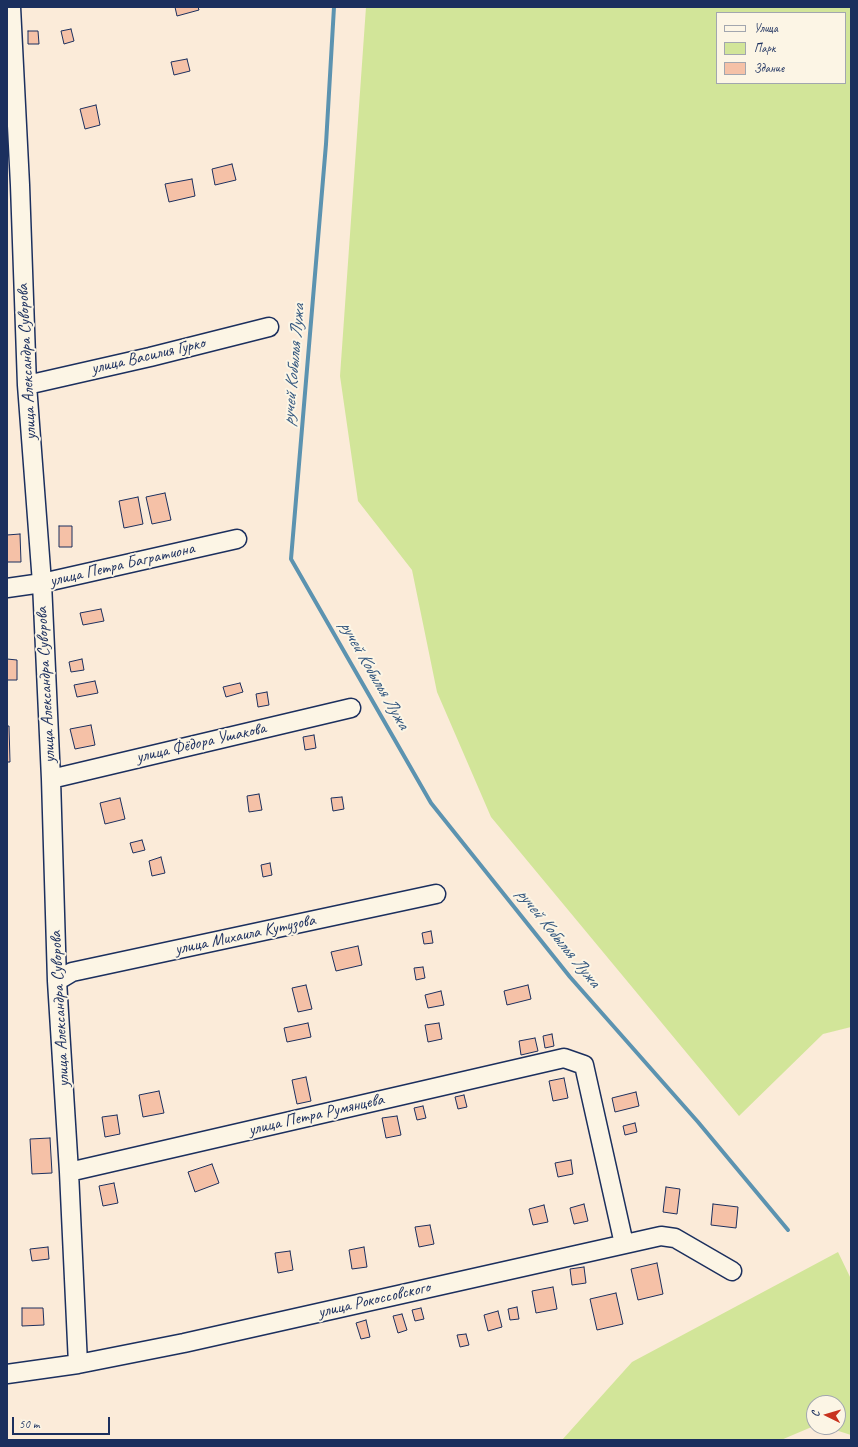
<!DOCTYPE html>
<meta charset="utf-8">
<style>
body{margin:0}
#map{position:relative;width:858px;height:1447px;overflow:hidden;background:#fbebd9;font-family:Caveat,sans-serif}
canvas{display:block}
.frame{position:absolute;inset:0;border:8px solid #1b2f5e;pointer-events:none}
.legend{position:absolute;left:716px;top:12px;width:130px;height:72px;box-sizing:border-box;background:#fcf5e5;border:1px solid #a2a6af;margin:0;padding:5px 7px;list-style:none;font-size:12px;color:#1b2f5e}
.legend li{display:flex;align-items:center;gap:8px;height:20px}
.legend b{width:20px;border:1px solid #a2a6af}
.north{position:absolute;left:806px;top:1395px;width:40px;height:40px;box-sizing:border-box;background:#fcf5e5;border:1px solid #a2a6af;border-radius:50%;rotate:275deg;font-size:11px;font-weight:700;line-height:16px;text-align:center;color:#1b2f5e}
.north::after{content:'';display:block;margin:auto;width:14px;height:18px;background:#c8321e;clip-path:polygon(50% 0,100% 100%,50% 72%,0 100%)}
.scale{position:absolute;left:12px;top:1417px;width:98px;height:18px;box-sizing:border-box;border:2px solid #1b2f5e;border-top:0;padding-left:5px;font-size:12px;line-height:14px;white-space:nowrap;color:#1b2f5e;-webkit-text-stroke:3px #fcf5e5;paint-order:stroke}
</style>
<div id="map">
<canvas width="858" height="1447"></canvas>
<div class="frame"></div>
<ul class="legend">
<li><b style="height:5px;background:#fcf5e5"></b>Улица</li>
<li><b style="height:11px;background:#d2e599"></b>Парк</li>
<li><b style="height:11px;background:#f5c1a7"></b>Здание</li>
</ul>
<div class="north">С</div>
<div class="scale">50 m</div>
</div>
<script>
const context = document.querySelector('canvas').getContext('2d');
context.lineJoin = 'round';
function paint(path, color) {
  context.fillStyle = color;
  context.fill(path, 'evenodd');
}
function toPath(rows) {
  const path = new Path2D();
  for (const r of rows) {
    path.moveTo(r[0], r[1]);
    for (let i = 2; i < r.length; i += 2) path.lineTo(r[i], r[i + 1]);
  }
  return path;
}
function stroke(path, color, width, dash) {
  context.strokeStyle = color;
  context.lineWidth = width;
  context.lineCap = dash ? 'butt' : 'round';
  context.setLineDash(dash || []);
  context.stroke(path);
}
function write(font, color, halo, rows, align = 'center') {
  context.font = font + ' Caveat,sans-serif';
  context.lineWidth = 4;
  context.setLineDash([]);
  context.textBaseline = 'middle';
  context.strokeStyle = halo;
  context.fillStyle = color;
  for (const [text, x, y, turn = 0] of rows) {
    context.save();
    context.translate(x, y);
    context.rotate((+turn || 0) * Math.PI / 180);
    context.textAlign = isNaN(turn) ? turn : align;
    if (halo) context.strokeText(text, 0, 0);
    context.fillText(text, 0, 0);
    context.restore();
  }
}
paint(toPath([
 [366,7,851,7,851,1027,823,1034,739,1116,491,817,437,692,412,570,358,501,340,376],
 [717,13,845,13,845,83,717,83],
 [838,1252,851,1279,851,1435,826,1427,838,1427,838,1403,814,1403,814,1426,781,1440,562,1440,632,1362]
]), '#d2e599');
stroke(toPath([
 [334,7,326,144,291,559,431,803,570,977,698,1122,788,1230]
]), '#5c93b0', 4);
const building = toPath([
 [175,7,198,7,199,10,177,16,175,7],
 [71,29,74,41,64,44,61,31,71,29],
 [28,31,38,31,39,44,28,44,28,31],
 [187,59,190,71,174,75,171,62,187,59],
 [96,105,100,125,85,129,80,109,96,105],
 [232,164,236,180,215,185,212,169,232,164],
 [192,179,195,196,169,202,165,184,192,179],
 [165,493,171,520,152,524,146,497,165,493],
 [138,497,143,524,124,528,119,501,138,497],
 [59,526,72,526,72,547,59,547,59,526],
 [20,534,21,562,7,562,7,535,20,534],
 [101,609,104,621,83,625,80,613,101,609],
 [7,659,17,660,17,680,7,680,7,659],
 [82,659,84,670,71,672,69,662,82,659],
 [95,681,98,693,77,697,74,685,95,681],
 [240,683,243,692,226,697,223,687,240,683],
 [267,692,269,705,258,707,256,694,267,692],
 [91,725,95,745,75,749,70,729,91,725],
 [7,726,9,726,10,762,7,762,7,726],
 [314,735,316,748,305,750,303,737,314,735],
 [259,794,262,810,249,812,247,796,259,794],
 [342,797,344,809,333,811,331,798,342,797],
 [120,798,125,819,105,824,100,803,120,798],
 [142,840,145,850,133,853,130,843,142,840],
 [161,857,165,873,152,876,149,861,161,857],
 [270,863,272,875,263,877,261,865,270,863],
 [431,931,433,943,424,944,422,933,431,931],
 [358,946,362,965,336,971,331,952,358,946],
 [423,967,425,978,416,980,414,968,423,967],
 [306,985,312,1009,298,1012,292,988,306,985],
 [528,985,531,999,507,1005,504,991,528,985],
 [441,991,444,1005,428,1008,425,995,441,991],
 [308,1023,311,1037,287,1042,284,1028,308,1023],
 [439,1023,442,1039,428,1042,425,1025,439,1023],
 [552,1034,554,1046,545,1048,543,1036,552,1034],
 [535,1038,538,1051,521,1055,519,1041,535,1038],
 [306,1077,311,1101,297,1104,292,1080,306,1077],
 [564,1078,568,1098,553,1101,549,1081,564,1078],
 [159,1091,164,1113,143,1117,139,1095,159,1091],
 [636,1092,639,1106,615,1112,612,1098,636,1092],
 [464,1095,467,1107,458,1109,455,1097,464,1095],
 [423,1106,426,1118,417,1120,414,1108,423,1106],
 [117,1115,120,1134,105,1137,102,1117,117,1115],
 [397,1116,401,1135,386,1138,382,1118,397,1116],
 [635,1123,637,1132,625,1135,623,1126,635,1123],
 [50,1138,52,1173,32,1174,30,1139,50,1138],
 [571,1160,573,1174,558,1177,555,1163,571,1160],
 [212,1164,219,1183,195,1192,188,1172,212,1164],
 [114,1183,118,1203,103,1206,99,1186,114,1183],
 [666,1187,680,1189,677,1214,663,1212,666,1187],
 [584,1204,588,1221,574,1224,570,1208,584,1204],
 [713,1204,738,1207,736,1228,711,1225,713,1204],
 [544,1205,548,1222,533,1225,529,1209,544,1205],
 [430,1225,434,1244,419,1247,415,1227,430,1225],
 [48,1247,49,1259,32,1261,30,1249,48,1247],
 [364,1247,367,1267,352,1269,349,1250,364,1247],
 [290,1251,293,1270,278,1273,275,1253,290,1251],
 [657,1263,663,1294,638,1300,631,1269,657,1263],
 [584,1267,586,1283,572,1285,570,1269,584,1267],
 [553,1287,557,1309,536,1313,532,1291,553,1287],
 [616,1293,623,1324,597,1330,590,1299,616,1293],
 [517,1307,519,1319,510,1320,508,1309,517,1307],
 [22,1308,43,1308,44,1325,22,1326,22,1308],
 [421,1308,424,1319,415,1321,412,1310,421,1308],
 [498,1311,502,1327,488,1331,484,1315,498,1311],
 [402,1314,407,1330,398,1333,393,1316,402,1314],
 [366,1320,370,1337,361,1339,356,1323,366,1320],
 [466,1334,469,1345,460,1347,457,1335,466,1334]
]);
paint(building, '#f5c1a7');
stroke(building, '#1b2f5e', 1);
const minor = toPath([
 [11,7,20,185,27,385,42,583,51,779,57,981,69,1172,78,1364],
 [27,385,150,357,269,327],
 [7,588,42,583,237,539],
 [51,779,351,708],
 [57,981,72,972,436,894],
 [69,1172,564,1058,584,1065,624,1244],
 [7,1374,78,1364,184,1343,661,1236,675,1238,732,1271]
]);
stroke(minor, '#1b2f5e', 21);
stroke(minor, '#fcf5e5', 18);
write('17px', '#1b2f5e', '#fcf5e5', [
 ["улица Василия Гурко",148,356,-13],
 ["улица Александра Суворова",27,362,-93],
 ["улица Петра Багратиона",122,565,-13],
 ["улица Александра Суворова",46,685,-93],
 ["улица Фёдора Ушакова",201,743,-13],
 ["улица Михаила Кутузова",245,935,-12],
 ["улица Александра Суворова",60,1009,-93],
 ["улица Петра Румянцева",316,1115,-13],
 ["улица Рокоссовского",374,1300,-13]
]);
write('italic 18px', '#365980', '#fcf5e5', [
 ["ручей Кобылья Лужа",294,365,-85],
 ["ручей Кобылья Лужа",374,675,60],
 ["ручей Кобылья Лужа",558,938,51]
]);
</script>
